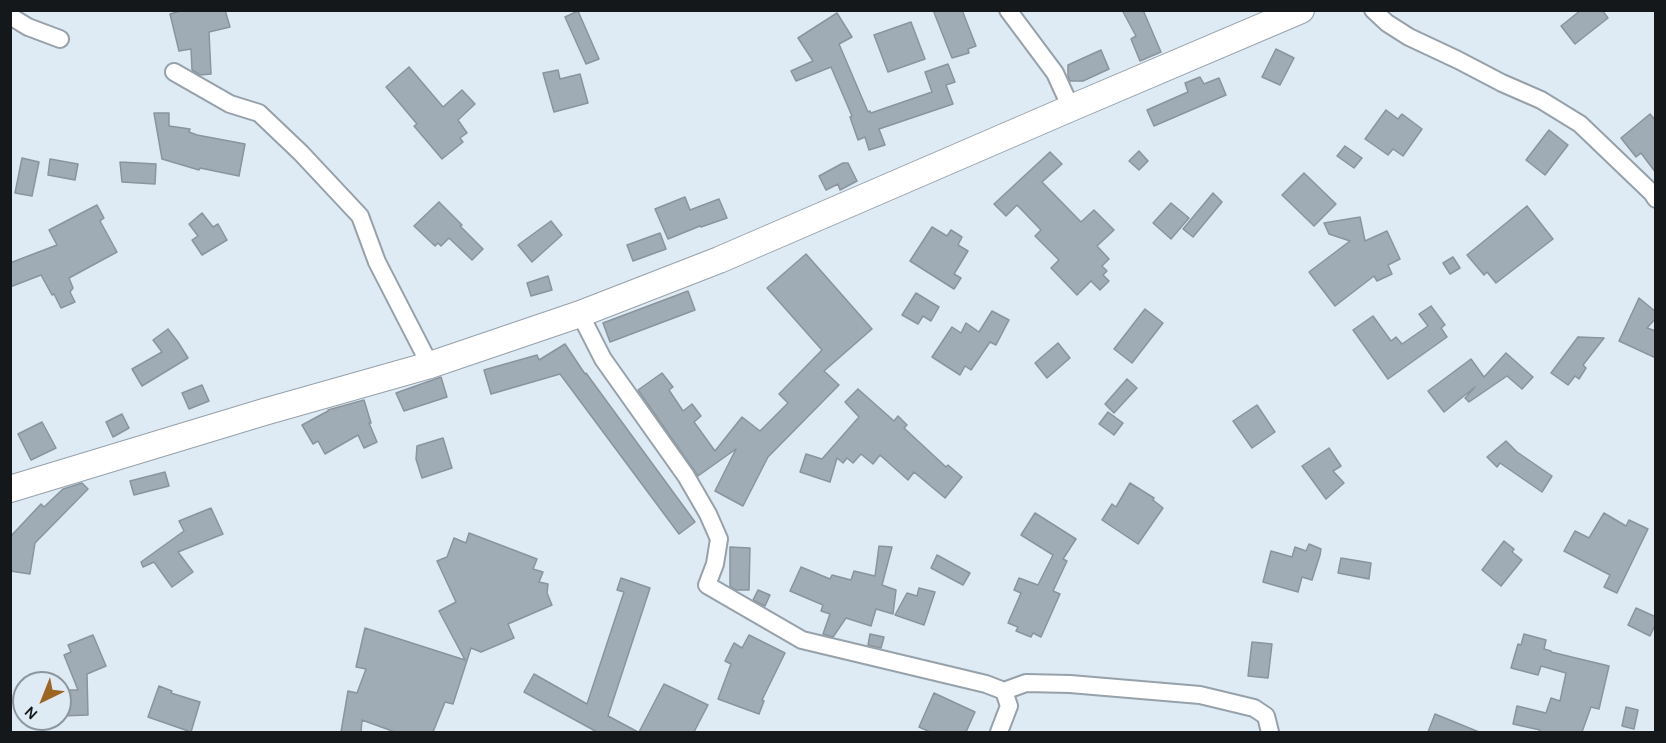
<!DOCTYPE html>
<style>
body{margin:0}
#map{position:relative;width:1666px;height:743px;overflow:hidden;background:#deeaf4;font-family:Karla,sans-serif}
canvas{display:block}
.frame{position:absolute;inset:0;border:12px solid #14181b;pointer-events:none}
.north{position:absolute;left:12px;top:671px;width:60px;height:60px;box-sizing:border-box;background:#deeaf4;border:2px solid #8d969d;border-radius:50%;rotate:223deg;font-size:16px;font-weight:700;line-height:24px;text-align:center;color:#14181b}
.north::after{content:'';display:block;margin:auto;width:21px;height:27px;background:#9d6422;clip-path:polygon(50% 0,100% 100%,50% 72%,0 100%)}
</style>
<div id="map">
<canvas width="1666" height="743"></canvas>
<div class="frame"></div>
<div class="north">N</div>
</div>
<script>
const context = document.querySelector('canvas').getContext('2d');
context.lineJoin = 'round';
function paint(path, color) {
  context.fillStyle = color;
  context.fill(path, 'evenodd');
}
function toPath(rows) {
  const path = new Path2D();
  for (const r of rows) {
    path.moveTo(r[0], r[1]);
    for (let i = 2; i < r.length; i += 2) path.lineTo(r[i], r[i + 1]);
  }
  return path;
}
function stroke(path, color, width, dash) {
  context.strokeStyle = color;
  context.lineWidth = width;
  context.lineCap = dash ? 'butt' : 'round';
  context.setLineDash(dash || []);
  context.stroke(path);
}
const building = toPath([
 [184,10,225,10,230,27,209,32,211,74,200,75,192,70,191,49,179,51,170,14,184,10],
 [933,10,962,10,976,46,968,49,969,53,952,58,933,10],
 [1122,10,1143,10,1161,52,1140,61,1131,39,1136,36,1122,10],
 [1581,10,1602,10,1608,18,1575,44,1561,26,1581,10],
 [578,11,599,59,586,64,565,17,578,11],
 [837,13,852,37,839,44,868,112,870,111,871,113,932,92,925,72,948,64,955,82,946,85,953,104,879,129,885,145,869,150,865,137,858,140,850,117,852,116,831,67,796,81,791,71,813,61,798,38,837,13],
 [911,22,925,59,888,72,874,35,911,22],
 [1276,49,1294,58,1280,85,1262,77,1276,49],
 [1101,50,1109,69,1083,81,1070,81,1068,76,1068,65,1101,50],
 [409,67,443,107,462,90,475,104,458,120,467,133,460,138,463,142,442,159,414,126,417,124,386,87,409,67],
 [558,70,560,79,580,74,588,103,554,112,543,73,558,70],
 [1200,77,1204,84,1219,78,1226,95,1154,126,1147,110,1188,92,1185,83,1200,77],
 [1386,110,1398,119,1402,114,1422,129,1403,156,1393,149,1388,155,1365,139,1386,110],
 [154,113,169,113,169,126,190,129,189,132,197,135,245,144,239,176,200,168,199,170,162,159,154,113],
 [1650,114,1656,121,1656,173,1641,153,1636,157,1621,138,1650,114],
 [1549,130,1568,145,1545,175,1526,160,1549,130],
 [1345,146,1362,158,1354,168,1337,156,1345,146],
 [1139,151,1148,161,1139,170,1129,161,1139,151],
 [1050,152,1062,164,1042,182,1081,222,1094,210,1114,230,1097,246,1109,259,1102,266,1107,271,1103,275,1109,281,1100,290,1091,281,1077,295,1051,268,1059,260,1035,236,1041,230,1017,205,1006,216,994,204,1050,152],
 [22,158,39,162,32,196,15,193,22,158],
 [50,159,78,164,75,180,48,175,50,159],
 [120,162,156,164,155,184,122,182,120,162],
 [843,163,848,163,857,181,840,190,838,184,826,190,819,176,843,163],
 [1304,173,1336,204,1314,226,1282,195,1304,173],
 [1213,193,1222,202,1193,237,1183,229,1213,193],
 [685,197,690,210,719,199,727,218,701,227,700,226,668,239,655,209,685,197],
 [439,202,462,225,460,226,483,249,472,260,449,238,441,246,438,243,435,246,414,226,439,202],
 [1171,203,1189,218,1171,239,1153,223,1171,203],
 [97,205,104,218,100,221,117,252,69,278,73,288,70,292,75,302,61,308,54,294,52,295,41,275,10,287,10,263,57,245,49,230,97,205],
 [1527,206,1553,239,1496,283,1487,272,1484,275,1467,255,1527,206],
 [202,213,213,227,218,224,227,240,202,255,192,240,198,236,189,224,202,213],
 [1360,217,1365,241,1387,231,1400,259,1388,265,1392,274,1377,281,1374,276,1335,306,1309,272,1350,241,1329,234,1324,223,1360,217],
 [551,221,562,235,532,262,518,245,551,221],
 [932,227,947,236,951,230,962,237,958,245,968,251,954,274,961,278,954,289,910,261,932,227],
 [660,233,666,249,633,261,627,245,660,233],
 [806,254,872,329,824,371,839,385,768,457,743,506,715,491,736,449,698,476,638,390,662,373,673,387,669,390,683,411,692,404,701,416,694,422,715,451,742,417,760,431,788,403,779,394,822,350,767,288,806,254],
 [1453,257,1460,268,1450,274,1443,263,1453,257],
 [548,276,552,290,531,296,527,283,548,276],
 [688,291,695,310,610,342,603,323,688,291],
 [916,293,939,307,931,321,923,316,918,324,902,315,916,293],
 [1639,298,1656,312,1656,318,1647,328,1656,331,1656,358,1619,341,1639,298],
 [1431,306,1445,325,1441,328,1447,337,1388,379,1353,330,1373,316,1391,341,1396,337,1402,344,1428,326,1419,314,1431,306],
 [1145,309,1163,323,1132,363,1114,349,1145,309],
 [992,311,1009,320,996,345,990,342,971,370,965,366,960,375,932,357,952,327,961,333,966,323,979,332,992,311],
 [168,329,178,342,188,358,142,386,132,369,162,352,153,340,168,329],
 [1578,337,1604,338,1583,365,1586,368,1579,379,1575,376,1568,385,1551,373,1578,337],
 [1058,343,1070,358,1047,378,1035,363,1058,343],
 [565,344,585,374,586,373,695,522,679,534,560,374,491,394,484,370,537,355,539,360,565,344],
 [1506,353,1533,377,1522,389,1507,376,1469,402,1465,398,1475,387,1444,412,1428,391,1471,359,1484,377,1506,353],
 [441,377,447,397,404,411,396,393,441,377],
 [1127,379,1137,388,1114,413,1105,404,1127,379],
 [202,385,209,401,189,409,182,393,202,385],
 [858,389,894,421,898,416,907,425,904,428,946,467,948,465,962,477,945,498,914,472,908,480,880,455,873,464,861,454,853,463,847,458,843,463,837,458,830,482,800,472,806,454,822,459,859,417,845,402,858,389],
 [364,400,371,423,369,423,377,442,364,448,358,435,325,454,318,441,313,444,302,425,328,411,328,410,364,400],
 [1257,405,1275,432,1252,448,1233,421,1257,405],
 [1108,412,1123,423,1114,435,1099,424,1108,412],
 [122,414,129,428,113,437,106,422,122,414],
 [42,422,56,448,31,460,18,434,42,422],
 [443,438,452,468,422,478,416,459,417,446,443,438],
 [1506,441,1517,452,1552,476,1542,492,1500,463,1497,467,1487,457,1506,441],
 [1329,448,1341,466,1333,471,1344,483,1326,499,1302,466,1329,448],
 [165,472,169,486,134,495,130,481,165,472],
 [82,483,88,489,35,543,30,574,10,571,10,537,41,504,44,507,63,489,82,483],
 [1130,483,1154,498,1153,500,1163,508,1138,544,1102,520,1112,504,1116,507,1130,483],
 [211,508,223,534,178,552,193,572,172,587,154,562,143,567,141,562,184,531,179,521,211,508],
 [1035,513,1076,539,1063,559,1067,561,1053,591,1060,594,1041,637,1033,633,1031,637,1016,631,1018,627,1008,623,1021,593,1014,590,1019,578,1038,585,1053,555,1021,535,1035,513],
 [1604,513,1626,526,1629,520,1648,529,1617,593,1604,587,1610,575,1564,551,1575,531,1589,538,1604,513],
 [469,533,537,559,533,569,543,572,539,582,548,584,547,593,552,605,508,624,514,638,481,652,471,648,453,704,445,702,433,732,395,732,362,720,361,732,341,732,348,691,357,693,366,669,356,667,365,628,465,660,439,611,456,602,437,561,447,557,454,538,466,543,469,533],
 [1504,541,1514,549,1512,552,1522,560,1501,586,1482,570,1504,541],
 [1309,544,1321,549,1320,555,1312,580,1302,577,1298,592,1263,582,1271,551,1292,557,1295,547,1306,551,1309,544],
 [879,546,892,547,882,585,896,590,893,614,876,609,871,626,846,618,833,637,823,634,830,614,821,611,823,605,790,591,801,567,830,579,832,575,851,580,854,571,875,576,879,546],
 [730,547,750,548,749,590,736,590,730,586,730,547],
 [937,555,970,573,963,585,931,568,937,555],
 [1341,558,1371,563,1369,579,1338,573,1341,558],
 [621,578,650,588,608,716,638,732,597,732,524,692,534,674,587,704,624,592,617,590,621,578],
 [919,588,935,592,924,625,895,615,907,593,917,596,919,588],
 [758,590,770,595,765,606,753,600,758,590],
 [1636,608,1656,617,1656,623,1650,636,1628,625,1636,608],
 [870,634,884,637,881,648,868,645,870,634],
 [1524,634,1546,640,1544,649,1551,651,1551,652,1609,666,1599,709,1591,707,1582,732,1539,732,1540,730,1513,724,1517,706,1546,713,1551,698,1560,701,1566,673,1541,666,1538,675,1511,668,1518,644,1521,645,1524,634],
 [93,635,106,666,87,674,88,715,60,716,60,690,78,690,64,655,71,652,68,645,93,635],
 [749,635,785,653,762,700,764,701,759,714,718,699,731,664,725,661,734,643,742,648,749,635],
 [1252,642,1272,644,1268,678,1248,676,1252,642],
 [664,684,708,705,694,732,639,732,664,684],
 [159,686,172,691,171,693,200,702,191,732,148,717,159,686],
 [934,693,975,712,966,732,930,732,919,727,934,693],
 [1626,707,1638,710,1634,729,1622,726,1626,707],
 [1435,714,1479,732,1428,732,1435,714]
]);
paint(building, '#a0acb5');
stroke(building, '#89949d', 1.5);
const street = toPath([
 [1008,10,1055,73,1071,108],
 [1373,10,1387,23,1409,37,1458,60,1502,83,1541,100,1580,124,1652,193,1656,199],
 [10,16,28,27,60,39],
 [174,72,230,104,259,113,301,153,360,216,377,262,430,365],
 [580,314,603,359,686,476,708,514,719,539,715,564,707,585,802,640,986,684,1004,691,1009,706,999,732],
 [1004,691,1026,683,1070,684,1200,695,1254,708,1266,716,1270,732]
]);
const primary = toPath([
 [10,489,264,412,430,365,580,314,719,260,1071,108,1301,10]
]);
stroke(street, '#96a1aa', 20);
stroke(primary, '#96a1aa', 28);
stroke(street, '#fff', 16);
stroke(primary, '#fff', 26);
</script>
